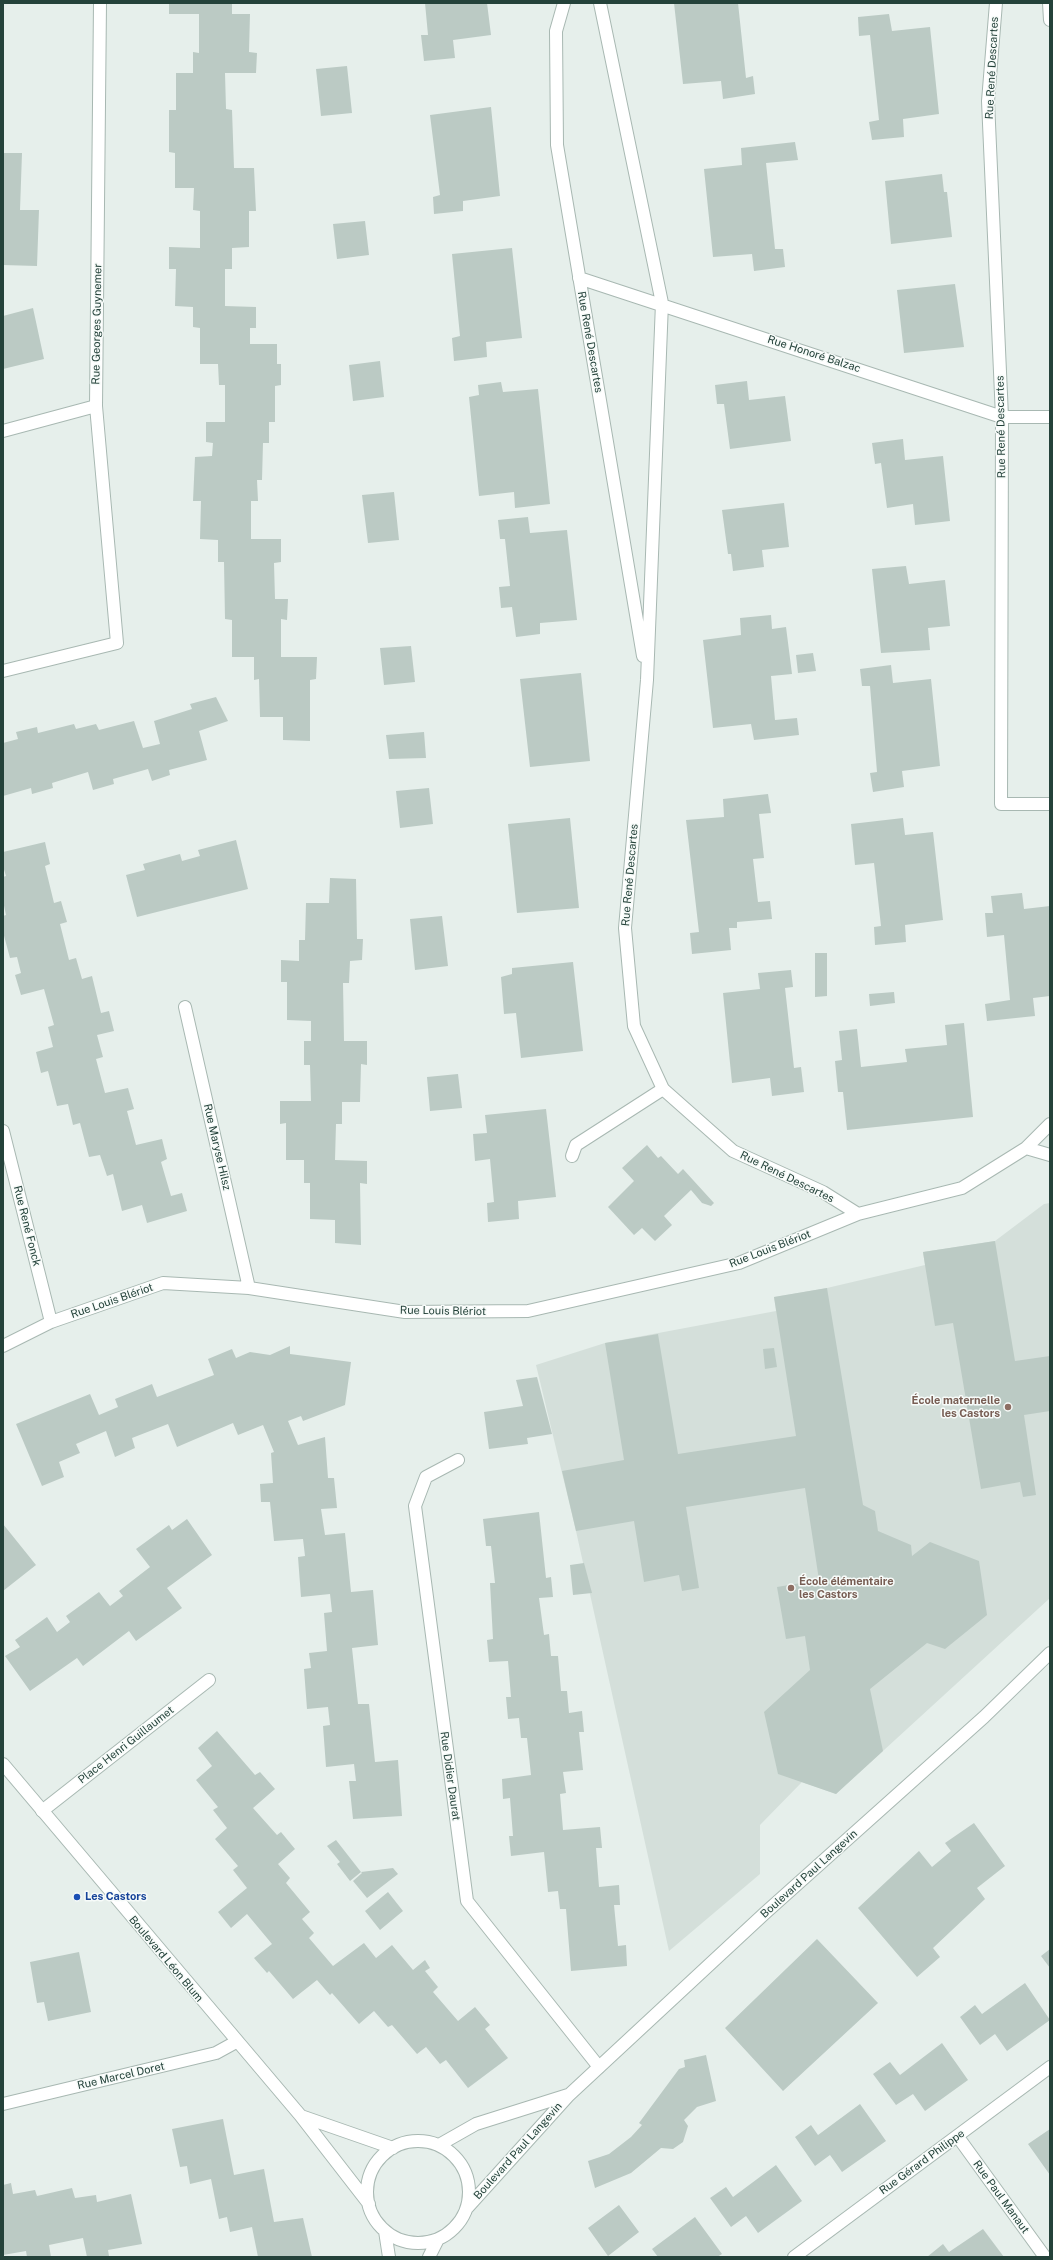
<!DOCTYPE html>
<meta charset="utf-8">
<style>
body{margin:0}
#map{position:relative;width:1053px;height:2260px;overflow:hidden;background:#e6efeb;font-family:"Public Sans",sans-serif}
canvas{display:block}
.frame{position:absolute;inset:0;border:4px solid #24423a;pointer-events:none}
</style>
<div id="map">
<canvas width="1053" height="2260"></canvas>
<div class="frame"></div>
</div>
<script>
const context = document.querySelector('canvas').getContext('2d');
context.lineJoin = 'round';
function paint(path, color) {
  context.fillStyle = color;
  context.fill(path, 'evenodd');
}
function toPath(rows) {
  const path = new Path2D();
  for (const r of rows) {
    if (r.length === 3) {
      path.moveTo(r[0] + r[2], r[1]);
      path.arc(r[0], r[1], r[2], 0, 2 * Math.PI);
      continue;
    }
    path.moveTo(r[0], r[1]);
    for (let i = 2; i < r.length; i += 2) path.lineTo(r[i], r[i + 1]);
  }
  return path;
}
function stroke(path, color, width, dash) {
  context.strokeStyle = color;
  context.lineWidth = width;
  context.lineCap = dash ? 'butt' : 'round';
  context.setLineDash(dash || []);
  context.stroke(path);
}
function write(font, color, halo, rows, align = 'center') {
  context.font = font + ' "Public Sans",sans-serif';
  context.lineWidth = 3;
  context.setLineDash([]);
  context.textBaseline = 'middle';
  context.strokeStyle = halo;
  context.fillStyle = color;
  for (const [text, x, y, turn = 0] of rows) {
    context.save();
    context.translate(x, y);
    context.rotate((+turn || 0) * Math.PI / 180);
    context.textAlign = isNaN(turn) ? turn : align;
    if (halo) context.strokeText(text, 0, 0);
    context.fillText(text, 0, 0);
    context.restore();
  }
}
paint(toPath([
 [1050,1203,1050,1598,836,1794,802,1782,760,1825,760,1874,669,1951,576,1531,536,1365,605,1343,776,1311,774,1297,827,1288,925,1265,923,1252,995,1241,1044,1204]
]), '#d4dfda');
paint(toPath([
 [169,3,232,3,232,14,250,14,249,52,257,53,256,73,225,73,226,109,232,110,234,168,254,168,256,211,249,211,249,247,232,248,232,269,225,269,225,306,256,307,256,328,250,328,250,344,277,344,277,364,281,364,281,385,275,386,275,422,269,422,269,443,263,443,262,480,257,480,258,501,251,501,251,539,281,539,281,562,274,563,275,599,288,599,287,620,281,619,281,657,317,657,316,679,310,680,310,741,283,740,283,717,260,717,259,679,254,680,254,657,232,657,232,620,225,619,224,562,218,562,218,540,200,539,201,501,193,501,195,457,212,456,213,443,206,442,206,422,225,422,225,385,219,385,218,364,200,364,200,328,193,327,193,307,175,306,176,269,169,269,169,247,200,248,200,211,193,210,194,188,175,188,175,153,169,152,169,110,176,110,176,73,193,73,193,52,199,53,199,14,169,14],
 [425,3,487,3,491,35,453,40,455,58,424,61,421,35,428,35],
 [674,3,738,3,746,78,753,76,755,94,723,99,721,81,683,84],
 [889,14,892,31,930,27,939,114,903,119,904,137,872,140,869,122,879,120,870,35,859,36,858,17],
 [347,66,352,113,321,116,316,69],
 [491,107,500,196,463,201,463,211,434,214,433,197,440,195,430,115],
 [795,142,798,160,766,163,775,249,783,249,785,267,754,271,752,254,713,257,704,169,742,165,741,148],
 [3,153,22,153,20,210,39,210,37,266,3,265],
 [942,174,944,192,947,192,952,237,891,244,885,181],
 [365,221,369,255,337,259,333,224],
 [512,248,522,338,486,342,487,357,454,361,452,338,460,336,452,254],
 [955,284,964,347,904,353,897,290],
 [33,308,44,359,3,369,3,316],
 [380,361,384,397,353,401,349,365],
 [747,381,749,400,785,396,791,441,730,449,724,404,717,404,715,385],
 [501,382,503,392,538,389,550,504,515,508,514,492,479,496,469,397,479,395,478,385],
 [903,439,905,460,943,456,950,521,915,525,913,504,887,508,881,463,875,464,872,443],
 [394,492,399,540,368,543,362,495],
 [784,503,789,547,762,550,764,567,733,571,731,554,728,554,722,510],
 [528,517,530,533,567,530,577,620,540,623,540,634,516,637,512,607,501,608,499,587,510,586,505,539,500,539,498,520],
 [906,566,909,584,945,580,950,626,928,628,930,650,881,653,872,569],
 [771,615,772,629,786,627,792,674,771,676,775,720,797,718,799,735,754,740,751,724,713,728,703,640,741,635,740,618],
 [411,646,415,682,384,685,380,648],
 [813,653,816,671,798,673,796,655],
 [891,665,893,683,931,679,940,766,902,771,904,787,873,792,870,773,877,772,870,686,862,686,860,669],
 [581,673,590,761,530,767,520,679],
 [216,697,228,721,199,731,207,760,169,770,170,775,152,781,148,769,113,779,114,784,93,790,88,772,52,783,53,788,32,794,31,788,3,796,3,743,18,739,16,732,37,727,38,733,74,724,76,729,96,724,99,730,134,721,143,748,160,744,154,721,192,709,190,704],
 [424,732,426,758,389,759,386,735],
 [429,788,433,824,400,828,396,791],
 [768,794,771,813,759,814,764,858,753,859,758,902,770,901,772,919,737,922,737,928,729,928,731,950,692,954,690,933,699,932,686,820,724,817,723,799],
 [570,818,579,908,517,913,508,824],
 [903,818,905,835,933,832,943,920,905,925,906,942,875,945,874,927,881,926,874,863,855,865,851,824],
 [236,840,248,889,137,917,126,875,145,870,143,864,180,854,182,861,200,856,198,850],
 [45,842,50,864,45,866,54,903,61,901,67,922,60,924,69,960,76,958,82,979,92,976,101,1013,109,1011,114,1031,97,1035,103,1057,96,1059,105,1093,128,1088,134,1109,127,1111,136,1145,162,1139,167,1159,161,1162,171,1196,182,1193,187,1211,147,1223,142,1205,122,1211,113,1174,107,1176,100,1155,89,1157,80,1123,73,1125,68,1104,57,1106,48,1071,41,1073,36,1052,53,1047,48,1027,54,1025,44,989,21,995,15,975,21,973,17,957,10,958,3,932,3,916,6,915,3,901,3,877,6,876,3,866,3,852],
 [330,878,356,879,357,939,363,939,362,960,350,961,349,983,343,983,344,1041,367,1041,367,1065,361,1064,360,1102,342,1102,342,1124,336,1124,335,1160,367,1161,367,1184,360,1183,361,1245,335,1243,335,1220,310,1219,310,1183,304,1183,304,1160,286,1160,286,1123,280,1124,280,1101,311,1101,310,1065,304,1065,304,1041,311,1041,311,1021,287,1020,287,982,281,982,281,960,299,961,299,940,305,940,306,903,329,903],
 [1022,893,1024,909,1050,906,1050,996,1033,998,1035,1016,987,1021,985,1004,1010,1000,1004,935,987,937,985,913,993,913,991,896],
 [442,916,448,966,415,970,410,919],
 [815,953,827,953,827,996,815,997],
 [573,962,583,1051,521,1058,516,1013,504,1014,501,977,512,974,512,968],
 [791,970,793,987,785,988,794,1068,801,1067,804,1092,772,1096,770,1078,732,1083,723,993,760,989,758,973],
 [894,992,895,1003,870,1006,869,994],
 [964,1023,973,1117,847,1130,843,1092,838,1092,835,1061,842,1060,839,1031,857,1029,861,1067,907,1062,905,1049,947,1045,945,1025],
 [458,1074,462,1108,430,1111,427,1077],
 [546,1109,556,1197,518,1201,519,1219,488,1222,487,1203,494,1202,490,1159,475,1161,473,1134,487,1133,485,1115],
 [647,1145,658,1158,661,1156,678,1174,683,1169,714,1203,711,1206,702,1203,691,1190,664,1216,672,1225,655,1241,642,1228,634,1235,608,1207,634,1181,622,1168],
 [995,1241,1015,1361,1050,1356,1050,1411,1024,1415,1036,1495,1023,1497,1020,1482,981,1489,953,1323,935,1326,925,1265,923,1252],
 [827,1288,863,1505,875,1511,878,1531,911,1545,912,1556,930,1542,979,1561,987,1615,945,1649,927,1643,870,1689,883,1751,836,1794,778,1774,764,1712,810,1670,805,1636,786,1639,777,1587,819,1580,805,1488,686,1507,699,1588,682,1591,679,1575,644,1582,634,1521,576,1531,562,1471,624,1460,605,1343,658,1334,678,1454,796,1436,774,1297],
 [290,1346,290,1354,351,1362,345,1405,303,1421,301,1416,288,1421,298,1445,325,1437,328,1478,334,1478,337,1508,321,1509,325,1535,345,1533,351,1592,373,1590,378,1645,352,1648,358,1704,369,1704,375,1762,398,1760,402,1816,353,1819,349,1781,356,1781,354,1764,326,1767,323,1726,330,1725,328,1707,307,1709,304,1669,311,1668,309,1653,327,1651,324,1613,332,1612,330,1594,301,1597,298,1557,305,1556,303,1539,274,1541,270,1502,261,1502,260,1484,273,1483,271,1453,274,1452,263,1425,238,1435,233,1423,177,1447,168,1424,132,1438,135,1448,115,1457,106,1431,76,1444,80,1453,59,1462,64,1477,42,1486,16,1424,90,1394,99,1415,118,1407,115,1399,152,1384,157,1397,214,1375,208,1359,232,1349,236,1358,250,1352,270,1355],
 [774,1348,777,1367,765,1369,763,1349],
 [537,1377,552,1434,527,1438,528,1444,489,1449,484,1412,523,1406,516,1380],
 [539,1512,546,1578,551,1577,553,1597,539,1598,544,1635,549,1634,551,1656,558,1656,561,1691,567,1691,569,1713,582,1711,584,1732,579,1732,583,1770,563,1772,566,1793,560,1794,563,1830,600,1827,602,1848,596,1848,599,1887,619,1885,620,1905,614,1905,618,1946,626,1945,627,1966,571,1971,566,1909,560,1909,558,1891,548,1892,544,1852,511,1856,509,1836,513,1836,510,1798,503,1799,502,1779,531,1775,527,1738,521,1738,519,1718,508,1719,506,1697,511,1697,508,1661,489,1662,487,1640,493,1639,490,1583,495,1583,491,1546,486,1546,483,1519],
 [187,1519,212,1555,167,1588,182,1608,136,1641,129,1631,83,1666,77,1658,30,1691,5,1656,20,1647,15,1640,47,1617,57,1632,70,1622,66,1616,99,1592,110,1606,123,1596,119,1591,150,1567,136,1549,169,1525,172,1530],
 [3,1524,36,1565,3,1591],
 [584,1563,592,1593,573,1595,570,1565],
 [217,1731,255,1775,260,1772,275,1789,253,1808,277,1835,281,1832,295,1849,278,1864,290,1878,286,1883,310,1912,302,1919,314,1933,309,1938,333,1966,364,1943,376,1958,392,1945,413,1970,425,1960,430,1968,425,1971,438,1987,433,1992,458,2021,475,2007,490,2025,485,2029,508,2058,468,2088,446,2060,440,2064,426,2047,417,2054,392,2025,388,2027,374,2011,359,2024,332,1993,330,1995,317,1980,293,1999,269,1971,267,1973,254,1958,272,1944,247,1914,231,1928,218,1912,247,1888,233,1870,238,1866,215,1839,227,1828,213,1810,218,1807,196,1780,212,1766,198,1748],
 [974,1823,1005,1866,977,1888,985,1899,933,1948,940,1957,917,1977,858,1908,919,1851,932,1867,951,1851,945,1843],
 [336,1840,361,1872,350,1881,337,1864,340,1862,327,1846],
 [393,1868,398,1874,367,1898,353,1881,362,1873,361,1872],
 [388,1892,403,1911,380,1930,365,1911],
 [817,1939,878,2003,783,2091,725,2028],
 [1050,1949,1050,1968,1041,1956],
 [79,1952,91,2012,48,2021,44,2002,37,2003,30,1962],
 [1025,1983,1050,2020,1007,2051,995,2034,980,2045,960,2017,975,2005,982,2014],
 [942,2043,968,2080,925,2111,913,2094,896,2105,873,2074,890,2062,900,2075],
 [706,2055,716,2101,697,2107,684,2120,688,2126,683,2142,673,2149,661,2148,631,2173,595,2188,588,2161,609,2154,631,2137,642,2125,639,2123,679,2069,685,2067,684,2060],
 [860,2104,886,2141,842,2172,830,2155,815,2166,795,2137,811,2125,818,2135],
 [223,2119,234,2175,264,2169,274,2222,303,2218,312,2257,258,2257,252,2227,230,2232,227,2217,219,2219,211,2179,190,2184,187,2166,180,2167,172,2129],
 [1050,2129,1050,2175,1028,2144],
 [776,2165,802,2201,758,2233,746,2216,731,2227,710,2198,726,2187,733,2197],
 [11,2183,13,2194,35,2190,37,2196,72,2188,75,2198,96,2195,97,2202,131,2194,142,2244,108,2250,109,2256,87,2257,83,2238,49,2245,51,2257,27,2257,26,2251,3,2255,3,2185],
 [619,2205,639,2232,608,2256,588,2228],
 [695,2217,722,2254,717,2257,658,2257,652,2249],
 [983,2229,1004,2257,927,2257,943,2244,949,2252]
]), '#bbcac4');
const service = toPath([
 [572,1156,576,1145,663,1089]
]);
const minor = toPath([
 [564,3,556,31,557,145,643,656],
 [600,3,662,303,647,680,625,928,634,1026,663,1089,733,1151,823,1192,858,1214],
 [996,3,988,101,1002,417,1001,804,1050,804],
 [1049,3,1050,20],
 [579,278,1002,417,1050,417],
 [3,431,96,406],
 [3,671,117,643,96,406,100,3],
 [185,1007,249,1288],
 [3,1131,51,1322],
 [1026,1148,1050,1155],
 [3,1346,51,1322,163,1283,249,1288,405,1312,528,1311,739,1263,858,1214,962,1188,1026,1148,1050,1124],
 [458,1460,426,1477,415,1506,467,1901,599,2067],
 [42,1811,209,1680],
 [3,2104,216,2053,236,2042],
 [958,2137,1045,2257],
 [794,2257,1050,2067]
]);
const tertiary = toPath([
 [3,1764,300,2115,369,2204],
 [301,2116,393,2148],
 [418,2192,51],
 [439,2145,476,2124,568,2095],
 [467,2208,569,2095,765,1913,984,1717,1050,1653],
 [385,2231,389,2257],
 [429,2257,438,2239]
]);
stroke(service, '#a8b8b2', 14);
stroke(minor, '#a8b8b2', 14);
stroke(tertiary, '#a8b8b2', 14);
stroke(service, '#fff', 12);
stroke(minor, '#fff', 12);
stroke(tertiary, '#fff', 12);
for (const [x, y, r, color] of [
 [1008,1407,4,"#8d6e63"],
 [791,1588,4,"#8d6e63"],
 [77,1897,4,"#1a4fb4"]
]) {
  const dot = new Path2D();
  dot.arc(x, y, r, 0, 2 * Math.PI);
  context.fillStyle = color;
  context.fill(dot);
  stroke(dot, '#f7fbf9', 1.5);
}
write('11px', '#24423a', '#f7fbf9', [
 ["Rue René Descartes",992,68,-87],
 ["Rue Georges Guynemer",97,324,-89],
 ["Rue René Descartes",590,342,80],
 ["Rue Honoré Balzac",814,354,18],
 ["Rue René Descartes",1001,427,-91],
 ["Rue René Descartes",630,875,-85],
 ["Rue Maryse Hilsz",217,1147,77],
 ["Rue René Descartes",787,1177,26],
 ["Rue René Fonck",27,1226,76],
 ["Rue Louis Blériot",770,1249,-21],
 ["Rue Louis Blériot",112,1301,-19],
 ["Rue Louis Blériot",443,1311,1],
 ["Place Henri Guillaumet",126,1745,-38],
 ["Rue Didier Daurat",450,1776,82],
 ["Boulevard Paul Langevin",809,1874,-42],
 ["Boulevard Léon Blum",166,1959,50],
 ["Rue Marcel Doret",121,2076,-13],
 ["Boulevard Paul Langevin",518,2151,-48],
 ["Rue Gérard Philippe",922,2162,-36],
 ["Rue Paul Manaut",1001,2197,54]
]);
write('bold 11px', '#785e54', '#f7fbf9', [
 ["École maternelle",1000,1401],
 ["les Castors",1000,1414],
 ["École élémentaire",799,1582,"left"],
 ["les Castors",799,1595,"left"]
], 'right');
write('bold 11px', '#164399', '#f7fbf9', [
 ["Les Castors",85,1897]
], 'left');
</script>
